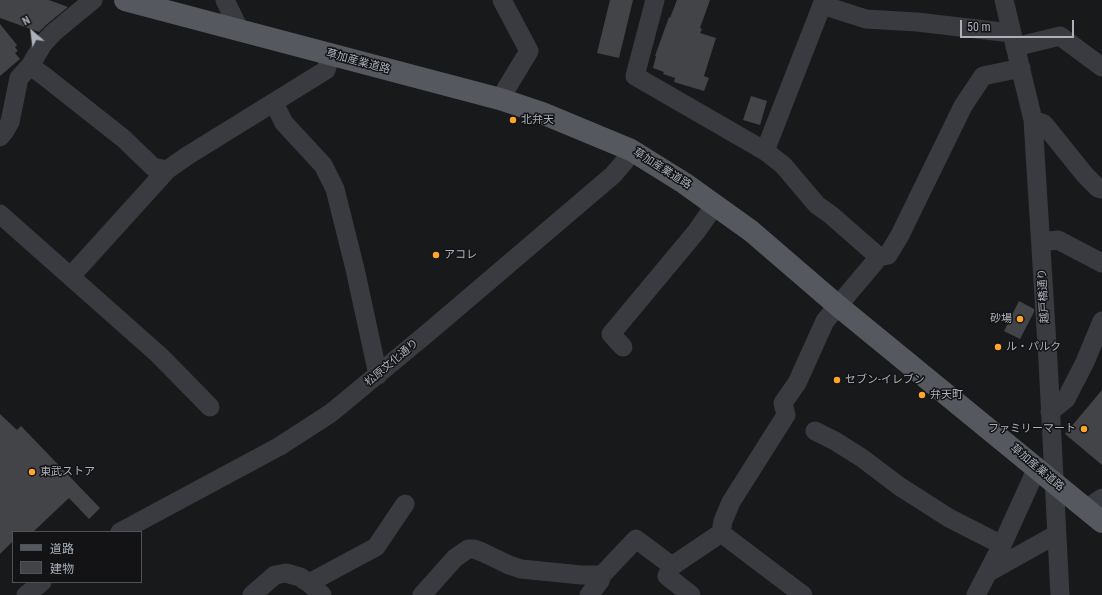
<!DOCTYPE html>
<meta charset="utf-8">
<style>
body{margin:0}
#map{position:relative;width:1102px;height:595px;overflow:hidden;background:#18191b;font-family:"Roboto Condensed","Noto Sans JP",sans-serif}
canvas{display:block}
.legend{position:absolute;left:12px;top:531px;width:130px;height:52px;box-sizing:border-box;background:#131316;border:1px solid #4f5258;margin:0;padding:5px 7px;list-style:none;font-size:12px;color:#aab1bb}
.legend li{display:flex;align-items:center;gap:8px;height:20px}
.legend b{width:20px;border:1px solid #4f5258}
.north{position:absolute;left:12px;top:12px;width:40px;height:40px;-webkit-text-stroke:3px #131316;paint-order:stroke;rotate:332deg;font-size:11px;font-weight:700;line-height:16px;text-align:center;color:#aab1bb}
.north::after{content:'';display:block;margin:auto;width:14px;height:18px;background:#aab1bb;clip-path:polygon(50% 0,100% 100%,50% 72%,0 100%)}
.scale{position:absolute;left:960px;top:20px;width:114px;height:18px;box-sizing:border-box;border:2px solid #aab1bb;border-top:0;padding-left:5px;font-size:12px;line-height:14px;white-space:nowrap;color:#aab1bb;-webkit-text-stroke:3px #131316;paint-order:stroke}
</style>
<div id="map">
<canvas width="1102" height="595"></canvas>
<ul class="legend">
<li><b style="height:5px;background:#55585f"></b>道路</li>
<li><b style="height:11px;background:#424448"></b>建物</li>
</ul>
<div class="north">N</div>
<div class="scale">50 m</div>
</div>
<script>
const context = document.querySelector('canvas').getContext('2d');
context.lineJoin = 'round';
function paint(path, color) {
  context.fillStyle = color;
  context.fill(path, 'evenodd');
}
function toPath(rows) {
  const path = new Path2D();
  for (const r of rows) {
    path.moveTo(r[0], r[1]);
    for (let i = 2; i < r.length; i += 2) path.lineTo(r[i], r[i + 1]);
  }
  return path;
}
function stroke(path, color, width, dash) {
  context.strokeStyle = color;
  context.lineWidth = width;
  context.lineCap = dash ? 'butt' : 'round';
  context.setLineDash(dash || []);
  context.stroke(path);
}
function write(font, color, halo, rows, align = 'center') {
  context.font = font + ' "Roboto Condensed","Noto Sans JP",sans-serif';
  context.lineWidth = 3;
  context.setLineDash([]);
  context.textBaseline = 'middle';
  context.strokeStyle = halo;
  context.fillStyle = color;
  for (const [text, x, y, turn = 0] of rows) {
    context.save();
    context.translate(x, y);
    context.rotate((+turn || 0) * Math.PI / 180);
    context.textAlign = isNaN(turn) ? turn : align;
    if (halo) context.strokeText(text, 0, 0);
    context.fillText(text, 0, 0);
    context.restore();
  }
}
paint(toPath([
 [0,0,49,0,68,7,46,25,39,32,0,18],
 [610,0,633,0,619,58,597,53],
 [677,0,710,0,700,28,702,29,700,33,716,38,704,76,709,78,704,91,674,82,675,78,663,74,664,72,653,68,656,56,655,56,669,17,670,18],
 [0,24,17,45,15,47,18,51,15,53,20,59,0,76],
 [751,96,767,101,760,125,743,120],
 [1019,301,1034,309,1034,312,1020,339,1004,331],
 [1102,390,1102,465,1065,434],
 [0,414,17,430,21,426,100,508,89,519,69,498,33,532,13,532,13,541,0,554]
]), '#424448');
stroke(toPath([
 [225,0,240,31],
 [655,0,635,76,765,151,783,165,817,205,831,215,879,257,888,255,900,235,963,106,983,76,1021,68],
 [1004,0,1033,120,1048,361,1060,595],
 [1015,47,1060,36,1102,67],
 [30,66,43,75,124,139,153,167,167,170],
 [500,99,529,51,502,0],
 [274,103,284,123,323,165,335,189,355,269,378,375],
 [1033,120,1044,124,1085,175,1098,188,1102,189],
 [0,137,5,131,10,122,19,78,30,66,43,44,53,33,93,0],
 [765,151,822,5,866,19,917,22,1011,33],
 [0,214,159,355,210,407],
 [1041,242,1058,240,1102,263],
 [71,276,167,170,187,156,326,70,331,55],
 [623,347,611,334,696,232,715,205],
 [1050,412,1066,399,1085,362,1102,321],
 [815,431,835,441,862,458,899,486,949,518,1002,545],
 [1086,509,1102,498],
 [120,532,280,446,331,413,430,331,613,175,625,161,631,150],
 [721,533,723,521,731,502,786,415,783,403,797,383,825,321,879,257],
 [672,566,667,576,691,595],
 [989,572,1057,534],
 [309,583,376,547,405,504],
 [26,595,42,582],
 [252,595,275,575,286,573,300,577,309,583,322,595],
 [422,595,455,558,468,549,474,549,482,552,509,565,521,569,581,575,602,575,636,539,672,566,721,533,803,595],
 [589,595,600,581,602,575],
 [976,595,1002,545,1037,468]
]), '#393b40', 19);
stroke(toPath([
 [125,0,500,99,542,113,631,150,684,183,751,231,837,305,1102,522]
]), '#55585f', 22);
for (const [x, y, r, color] of [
 [513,120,4,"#ffa52c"],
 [436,255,4,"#ffa52c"],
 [1020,319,4,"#ffa52c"],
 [998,347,4,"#ffa52c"],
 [837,380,4,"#ffa52c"],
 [922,395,4,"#ffa52c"],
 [1084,429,4,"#ffa52c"],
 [32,472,4,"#ffa52c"]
]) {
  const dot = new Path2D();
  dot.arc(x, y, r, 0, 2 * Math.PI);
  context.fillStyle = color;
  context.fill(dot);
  stroke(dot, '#131316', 1.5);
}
write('11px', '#aab1bb', '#131316', [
 ["草加産業道路",358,62,15],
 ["草加産業道路",662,169,32],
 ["越戸橋通り",1044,296,-93],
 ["松原文化通り",392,363,-40],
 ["草加産業道路",1037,468,40]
]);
write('11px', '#aab1bb', '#131316', [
 ["北弁天",521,120],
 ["アコレ",444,255],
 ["砂場",1012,319,"right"],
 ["ル・パルク",1006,347],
 ["セブン-イレブン",845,380],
 ["弁天町",930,395],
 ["ファミリーマート",1076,429,"right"],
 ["東武ストア",40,472]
], 'left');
</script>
